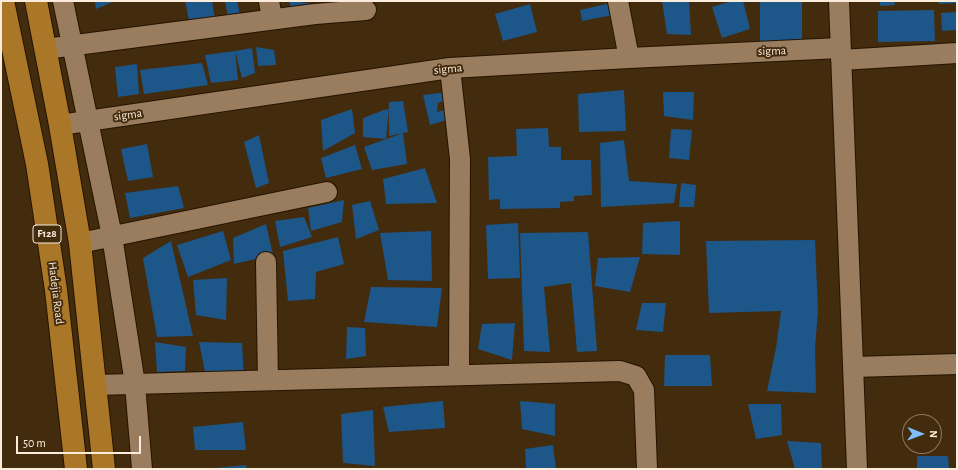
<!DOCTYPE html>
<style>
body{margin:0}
#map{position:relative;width:958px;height:470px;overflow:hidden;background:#432b0d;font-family:"Alegreya Sans",sans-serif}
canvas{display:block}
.frame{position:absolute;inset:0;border:2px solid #fbecdb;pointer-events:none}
.north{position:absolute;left:902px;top:414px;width:40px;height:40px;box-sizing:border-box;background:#432b0d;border:1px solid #8d785f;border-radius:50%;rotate:91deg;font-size:11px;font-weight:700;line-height:16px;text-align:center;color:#fbecdb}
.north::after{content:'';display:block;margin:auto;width:14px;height:18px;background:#80bdfa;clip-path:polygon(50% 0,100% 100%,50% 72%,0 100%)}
.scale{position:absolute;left:16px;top:436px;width:125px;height:18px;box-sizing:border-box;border:2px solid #fbecdb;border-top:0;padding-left:5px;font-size:12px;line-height:14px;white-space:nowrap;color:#fbecdb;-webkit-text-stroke:3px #432b0d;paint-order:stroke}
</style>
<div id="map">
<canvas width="958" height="470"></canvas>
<div class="frame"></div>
<div class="north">N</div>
<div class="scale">50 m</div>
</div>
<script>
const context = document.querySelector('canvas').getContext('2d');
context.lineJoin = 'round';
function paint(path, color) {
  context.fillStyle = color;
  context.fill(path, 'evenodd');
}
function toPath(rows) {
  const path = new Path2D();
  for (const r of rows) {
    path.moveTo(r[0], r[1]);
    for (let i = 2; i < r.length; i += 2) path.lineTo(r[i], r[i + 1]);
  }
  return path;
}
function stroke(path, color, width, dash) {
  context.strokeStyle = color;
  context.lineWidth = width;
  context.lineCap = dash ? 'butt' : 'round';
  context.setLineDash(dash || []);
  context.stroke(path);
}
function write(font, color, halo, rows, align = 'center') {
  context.font = font + ' "Alegreya Sans",sans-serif';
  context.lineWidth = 4;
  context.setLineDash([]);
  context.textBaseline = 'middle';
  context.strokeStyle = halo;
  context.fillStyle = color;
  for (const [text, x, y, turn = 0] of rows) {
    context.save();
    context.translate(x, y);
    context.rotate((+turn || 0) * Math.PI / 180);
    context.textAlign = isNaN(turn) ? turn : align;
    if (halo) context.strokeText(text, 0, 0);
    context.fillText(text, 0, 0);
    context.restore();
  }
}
paint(toPath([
 [95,1,115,1,96,9],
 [185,1,212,1,215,19,190,25],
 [225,1,237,1,240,15,228,17],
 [289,1,300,1,300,2,315,4,292,11],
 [662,1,689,1,691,35,667,34],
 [732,1,743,1,750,29,722,38,712,7],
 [760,1,802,1,802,45,760,45],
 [880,1,894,1,895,5,880,6],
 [939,1,957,1,957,3,939,4],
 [611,3,613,15,582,21,580,10],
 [530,4,537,32,503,41,495,14],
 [934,10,935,41,878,42,878,11],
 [957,12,957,30,942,31,941,13],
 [256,47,274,50,276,65,258,66],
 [252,48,255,73,242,78,235,51],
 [235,51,238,80,211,83,205,55],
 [202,63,208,85,144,94,140,70],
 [137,64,139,94,118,97,115,67],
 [624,90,626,131,579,132,578,94],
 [447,92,449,99,438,103,437,112,451,108,453,118,430,125,423,95],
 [663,92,694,92,693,120,664,116],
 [403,101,408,132,389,136,389,109,386,139,363,137,363,118,384,110,389,109,389,102],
 [352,109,355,133,323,151,321,120],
 [548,128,549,147,561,147,561,160,591,160,592,195,574,196,574,201,560,202,560,208,500,209,500,199,489,200,488,157,517,156,516,129],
 [671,129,692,130,689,160,669,158],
 [403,133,407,164,372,170,364,147],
 [259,135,269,183,256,188,244,142],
 [624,140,629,181,677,184,674,203,601,207,600,143],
 [147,144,153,177,128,181,121,149],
 [355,145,362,169,326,178,321,158],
 [425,168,437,203,386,204,383,179],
 [681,183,696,185,694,207,679,207],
 [178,186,184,208,130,218,125,193],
 [344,200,342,222,311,231,308,208],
 [370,201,379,230,356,239,352,205],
 [304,217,312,237,280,247,275,221],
 [680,221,680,255,642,254,643,223],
 [518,223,520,278,488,279,486,225],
 [266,224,273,255,234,264,233,238],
 [223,231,231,260,188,277,177,245],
 [431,231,432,281,388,280,380,233],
 [588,232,597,351,577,352,571,283,544,287,550,352,524,351,520,233],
 [338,237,344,264,316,272,315,299,288,301,283,251],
 [815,240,818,310,815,349,816,393,767,391,776,348,781,311,709,313,706,241],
 [171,241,193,336,157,337,143,258],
 [640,257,630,292,595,286,598,258],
 [227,278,226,320,196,315,193,280],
 [371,287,442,288,437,327,364,322],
 [642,303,666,303,663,332,636,330],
 [515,323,512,360,478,349,482,324],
 [347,327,365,328,366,356,346,359],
 [155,342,186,347,185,371,157,372],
 [199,342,242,343,244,377,206,377],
 [665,355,710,355,712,386,664,386],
 [443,401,445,428,389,432,383,407],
 [520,401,555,404,555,436,522,429],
 [748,404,781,404,782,435,756,439],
 [373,410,375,466,343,463,341,414],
 [243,422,246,450,195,450,193,427],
 [787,441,821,443,822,469,795,469],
 [553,445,556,469,526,469,525,449],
 [917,456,948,456,949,469,917,469],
 [246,465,247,469,214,469,214,468]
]), '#1d5688');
const minor = toPath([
 [63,1,112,236,135,384,142,469],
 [269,1,272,19],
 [618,1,629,58],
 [839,1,857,469],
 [45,49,315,14,366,10],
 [841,60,957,53],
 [450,68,460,159,459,375],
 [60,125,450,68,629,58,840,48],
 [80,243,327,192],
 [266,262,268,380],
 [853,367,957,364],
 [95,385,620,371,636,376,644,390,647,469]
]);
const major = toPath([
 [3,1,37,164,56,290,76,469],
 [36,1,60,125,80,243,104,469]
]);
stroke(minor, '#251401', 22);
stroke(major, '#251401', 24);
stroke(minor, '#997d5e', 20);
stroke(major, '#aa7627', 22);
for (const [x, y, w] of [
 [47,234,28]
]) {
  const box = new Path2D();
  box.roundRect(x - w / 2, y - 9, w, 18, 3);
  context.fillStyle = '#432b0d';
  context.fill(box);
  stroke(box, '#fbecdb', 1);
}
write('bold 11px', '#fbecdb', null, [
 ["F128",47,234]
]);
write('12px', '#fbecdb', '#432b0d', [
 ["sigma",772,51,-2],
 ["sigma",448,69,-6],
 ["sigma",128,115,-8],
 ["Hadejia Road",56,293,83]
]);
</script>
